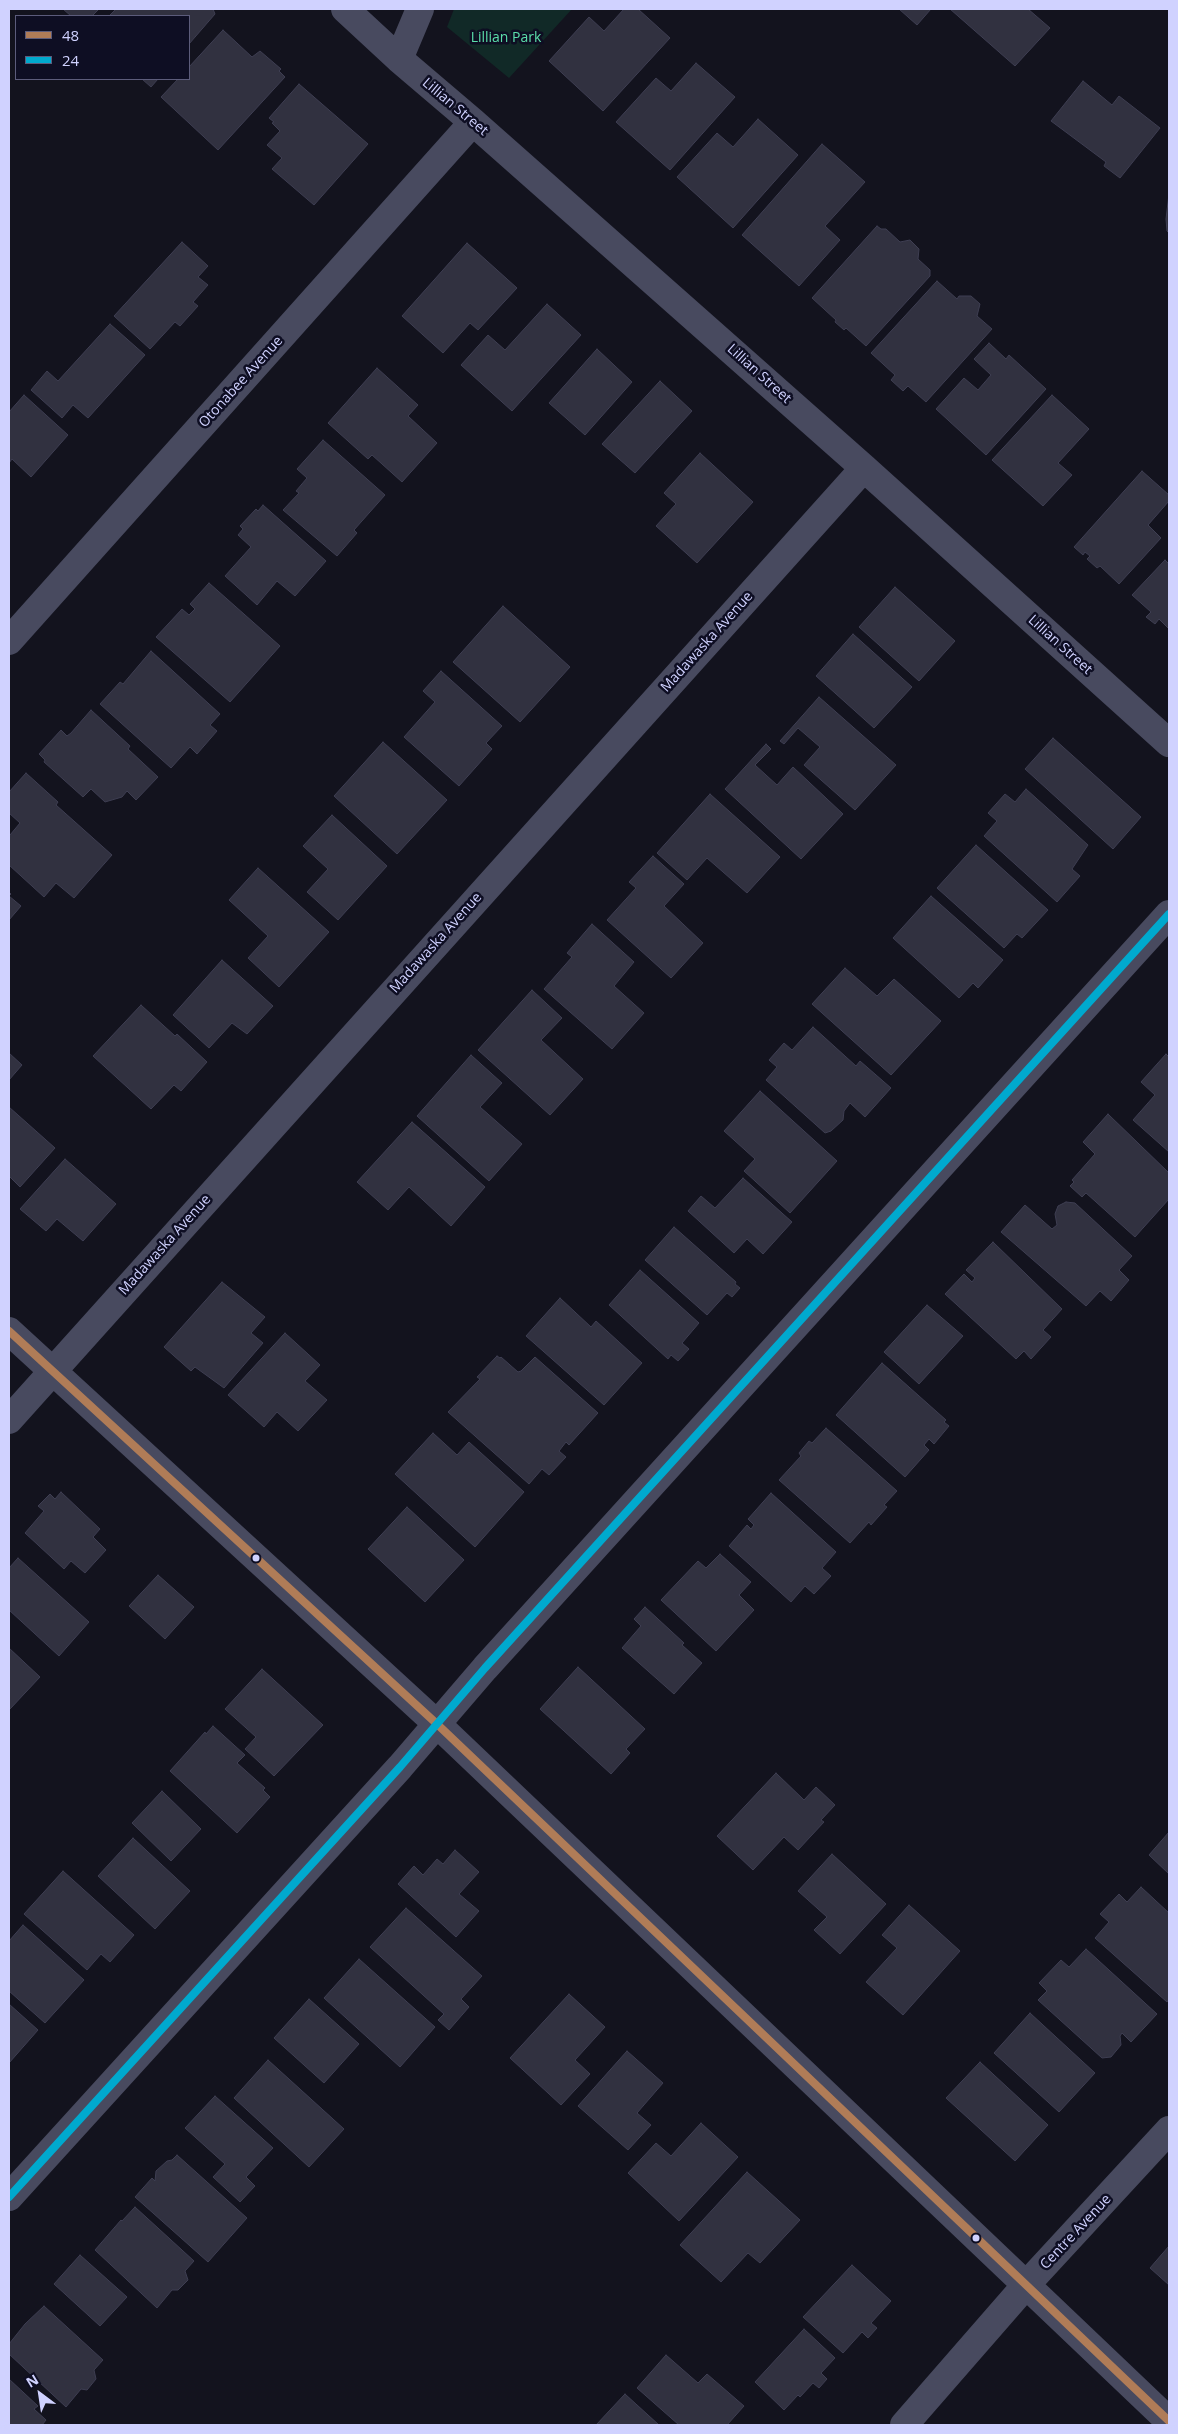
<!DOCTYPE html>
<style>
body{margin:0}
#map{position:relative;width:1178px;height:2434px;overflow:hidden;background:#13131e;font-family:"Open Sans",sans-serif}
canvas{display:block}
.frame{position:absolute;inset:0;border:10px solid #d0d2ff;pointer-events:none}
.legend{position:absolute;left:15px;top:15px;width:175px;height:65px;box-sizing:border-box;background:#0e0e23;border:1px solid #5c5c7b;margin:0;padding:6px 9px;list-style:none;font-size:15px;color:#d0d2ff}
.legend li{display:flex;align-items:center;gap:10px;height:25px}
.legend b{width:25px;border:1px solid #5c5c7b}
.north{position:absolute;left:15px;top:2369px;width:50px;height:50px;-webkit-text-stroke:4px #0e0e23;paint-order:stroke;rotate:329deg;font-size:14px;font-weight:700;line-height:20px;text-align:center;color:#d0d2ff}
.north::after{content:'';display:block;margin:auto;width:18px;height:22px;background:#d0d2ff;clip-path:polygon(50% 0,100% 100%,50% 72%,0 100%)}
</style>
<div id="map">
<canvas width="1178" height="2434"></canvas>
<div class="frame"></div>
<ul class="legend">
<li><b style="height:6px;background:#b07c57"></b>48</li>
<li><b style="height:6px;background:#00a9ce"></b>24</li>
</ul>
<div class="north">N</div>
</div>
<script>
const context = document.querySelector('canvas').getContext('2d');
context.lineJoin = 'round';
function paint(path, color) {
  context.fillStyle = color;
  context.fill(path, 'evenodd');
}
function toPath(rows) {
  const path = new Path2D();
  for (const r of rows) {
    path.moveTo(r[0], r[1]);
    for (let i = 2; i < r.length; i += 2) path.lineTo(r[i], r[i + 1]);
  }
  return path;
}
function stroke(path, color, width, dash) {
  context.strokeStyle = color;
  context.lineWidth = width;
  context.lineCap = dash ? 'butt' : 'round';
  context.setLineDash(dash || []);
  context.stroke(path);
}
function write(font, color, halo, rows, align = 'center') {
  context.font = font + ' "Open Sans",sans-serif';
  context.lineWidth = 5;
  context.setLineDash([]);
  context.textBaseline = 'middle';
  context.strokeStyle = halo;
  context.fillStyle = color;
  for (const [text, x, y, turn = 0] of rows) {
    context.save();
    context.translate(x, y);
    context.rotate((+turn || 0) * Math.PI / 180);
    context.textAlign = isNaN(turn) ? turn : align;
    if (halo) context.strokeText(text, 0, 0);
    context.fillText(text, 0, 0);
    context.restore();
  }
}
paint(toPath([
 [454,9,572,9,509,78,447,27]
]), '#112927');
const building = toPath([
 [63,9,99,9,92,16,71,16,63,9],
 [116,9,213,9,215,14,189,44,189,16,109,16,116,9],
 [624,9,638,9,670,38,603,111,549,61,589,17,604,31,624,9],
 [899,9,931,9,917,25,899,9],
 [950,9,1028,9,1050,28,1015,66,950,9],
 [223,30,252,57,260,51,281,69,279,71,285,77,218,150,161,97,178,79,189,79,189,67,223,30],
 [696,63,735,97,670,170,616,122,656,78,671,91,696,63],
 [142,79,158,79,151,87,142,79],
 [1083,81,1112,105,1119,96,1160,128,1120,178,1104,166,1106,162,1051,121,1083,81],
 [299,84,368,144,314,205,272,169,282,158,267,145,280,131,272,123,274,122,269,118,299,84],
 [758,119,798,155,733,228,677,177,717,133,733,147,758,119],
 [822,144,865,182,825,226,840,240,799,286,742,235,822,144],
 [1169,194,1169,233,1167,231,1166,219,1169,194],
 [877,226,881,229,886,229,900,242,910,240,919,249,918,259,930,270,930,276,866,346,846,328,844,330,835,322,836,320,812,298,877,226],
 [182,242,208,266,198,277,208,285,193,302,198,306,180,326,175,322,150,349,114,316,182,242],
 [467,243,517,288,478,330,470,323,443,353,402,316,467,243],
 [937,281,957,299,959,296,971,296,980,304,977,316,992,329,926,402,908,386,903,391,891,380,895,375,871,353,937,281],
 [547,304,581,335,512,411,461,365,488,335,505,350,547,304],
 [110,324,145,355,88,418,73,405,62,418,31,390,47,371,58,381,110,324],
 [989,343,1006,359,1009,355,1046,389,986,455,936,409,964,378,978,390,991,375,974,359,989,343],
 [597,349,632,382,585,435,549,403,597,349],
 [377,368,418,405,408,416,437,443,402,482,372,455,368,459,328,423,377,368],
 [660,381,692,411,635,473,602,444,660,381],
 [24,395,68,435,31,477,12,459,9,463,9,412,24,395],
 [1052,395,1089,429,1058,463,1072,475,1043,506,992,460,1052,395],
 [323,440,385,495,354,530,357,533,337,556,283,510,299,493,296,491,307,478,297,469,323,440],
 [700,453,753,502,697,563,656,526,676,504,664,493,700,453],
 [1142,471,1169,495,1169,501,1148,525,1161,538,1119,584,1100,566,1097,568,1087,559,1090,556,1085,552,1083,555,1074,547,1142,471],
 [263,505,326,561,295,596,277,581,257,605,225,576,251,547,238,535,243,529,240,526,256,509,258,511,263,505],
 [1165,560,1169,564,1169,629,1159,619,1155,624,1146,617,1151,612,1132,595,1165,560],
 [209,583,280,646,230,702,156,637,182,609,189,615,195,609,190,604,209,583],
 [895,587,955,641,919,681,859,627,895,587],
 [503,606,570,667,520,722,453,662,503,606],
 [853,634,912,687,874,728,816,676,853,634],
 [151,651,220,714,210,725,217,731,197,754,190,747,171,768,100,704,120,682,123,684,151,651],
 [441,671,502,726,486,743,492,749,459,786,404,737,435,702,423,691,441,671],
 [819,697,896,765,855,810,804,765,820,747,798,728,784,744,780,741,819,697],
 [91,710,130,746,128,749,158,777,136,800,127,791,122,797,105,802,91,789,83,797,44,762,45,760,39,754,61,730,67,736,71,733,91,710],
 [1053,738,1141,817,1113,849,1025,769,1053,738],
 [383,742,447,800,397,854,334,796,383,742],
 [766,744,771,749,755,765,777,785,793,767,843,814,801,859,725,789,766,744],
 [26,773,58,802,56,805,112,855,74,898,56,883,44,897,9,865,9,834,10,835,20,823,9,813,9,792,26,773],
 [1026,789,1088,845,1072,869,1080,876,1057,902,984,836,997,821,988,813,1005,794,1015,802,1026,789],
 [710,794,780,857,747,893,707,858,687,880,657,853,710,794],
 [332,815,387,866,338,920,307,892,328,869,303,846,332,815],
 [976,845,1048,910,1022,938,1017,934,1004,948,937,888,976,845],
 [653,856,684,884,664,906,703,943,671,978,607,920,636,888,629,882,653,856],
 [258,868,329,932,279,987,248,958,268,936,229,900,258,868],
 [9,892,11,894,9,896,21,906,9,920,9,892],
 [931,896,1003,960,978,988,973,983,959,998,893,938,931,896],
 [592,924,634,962,614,986,644,1013,612,1049,544,989,572,957,567,953,592,924],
 [222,960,273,1006,247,1034,232,1023,209,1048,173,1015,222,960],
 [845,968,877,996,894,979,941,1021,891,1075,812,1004,845,968],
 [532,990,562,1018,541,1040,583,1079,550,1115,478,1050,532,990],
 [141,1005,175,1036,177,1034,207,1062,181,1091,174,1085,151,1109,93,1056,141,1005],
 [813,1027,856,1066,860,1061,891,1088,865,1117,850,1103,844,1111,843,1120,831,1131,825,1133,766,1080,777,1067,769,1060,784,1043,792,1050,813,1027],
 [9,1053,22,1065,9,1080,9,1053],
 [1166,1054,1169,1057,1169,1152,1133,1120,1155,1095,1141,1082,1166,1054],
 [471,1055,502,1083,480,1107,522,1144,489,1181,417,1116,471,1055],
 [760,1091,837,1161,790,1213,744,1171,755,1159,724,1131,760,1091],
 [9,1107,55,1148,20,1187,9,1176,9,1107],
 [1108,1114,1169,1173,1169,1199,1135,1237,1086,1193,1082,1197,1070,1186,1074,1182,1072,1180,1095,1154,1083,1142,1108,1114],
 [412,1122,485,1187,451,1226,409,1187,388,1210,357,1182,412,1122],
 [65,1159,116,1204,83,1241,57,1219,46,1231,20,1209,65,1159],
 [743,1178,792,1222,763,1254,747,1239,734,1253,688,1211,701,1196,715,1208,743,1178],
 [1066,1202,1075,1203,1132,1256,1119,1270,1129,1280,1111,1301,1100,1291,1086,1306,1001,1232,1025,1205,1052,1229,1057,1225,1055,1214,1058,1206,1066,1202],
 [674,1227,736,1282,735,1284,740,1288,732,1297,727,1293,707,1315,645,1260,674,1227],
 [993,1242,1062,1309,1043,1330,1051,1337,1031,1359,1024,1351,1016,1359,945,1294,964,1274,972,1282,975,1278,966,1270,993,1242],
 [640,1270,699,1323,682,1343,689,1349,678,1361,671,1355,668,1359,609,1305,640,1270],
 [222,1282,265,1317,251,1333,263,1343,224,1388,195,1367,191,1371,164,1347,222,1282],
 [560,1298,591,1327,596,1321,642,1363,604,1405,526,1336,560,1298],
 [927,1305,963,1336,919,1384,884,1352,927,1305],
 [285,1333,320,1365,305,1381,327,1400,298,1431,277,1412,264,1427,228,1395,285,1333],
 [497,1356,500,1358,501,1357,518,1372,521,1371,535,1357,598,1413,569,1445,566,1442,559,1451,566,1457,549,1475,542,1469,529,1484,448,1412,480,1379,477,1377,497,1356],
 [882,1363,946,1420,944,1422,949,1426,934,1444,929,1439,924,1445,929,1450,905,1477,836,1415,882,1363],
 [826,1428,897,1491,884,1505,887,1507,871,1525,869,1522,850,1543,779,1480,801,1456,799,1453,809,1441,812,1443,826,1428],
 [433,1433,457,1455,469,1442,524,1492,475,1547,395,1474,433,1433],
 [61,1492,100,1529,93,1537,106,1550,85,1573,71,1561,64,1569,25,1533,44,1511,38,1506,50,1494,55,1499,61,1492],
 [771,1493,836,1552,822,1568,831,1576,814,1594,805,1586,791,1602,729,1546,747,1525,751,1529,754,1525,748,1519,771,1493],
 [407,1507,464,1560,425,1602,368,1549,407,1507],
 [720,1554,751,1582,739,1595,754,1610,716,1651,661,1600,698,1561,706,1568,720,1554],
 [18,1558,89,1622,59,1656,9,1610,9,1568,18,1558],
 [158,1575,194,1607,165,1639,129,1606,158,1575],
 [645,1607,684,1643,682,1645,702,1663,674,1694,622,1648,641,1626,634,1619,645,1607],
 [9,1648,40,1677,10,1709,9,1708,9,1648],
 [578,1667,645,1729,626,1749,630,1753,611,1774,540,1709,578,1667],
 [262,1669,323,1725,274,1776,245,1749,256,1737,225,1709,262,1669],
 [213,1726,245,1755,237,1763,265,1788,263,1790,270,1797,237,1833,170,1771,205,1732,206,1734,213,1726],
 [776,1773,804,1800,816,1787,835,1805,821,1820,824,1822,798,1850,784,1837,753,1870,717,1836,776,1773],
 [162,1791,201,1829,171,1861,132,1823,162,1791],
 [1169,1832,1169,1874,1149,1855,1169,1832],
 [133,1838,190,1891,155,1929,98,1876,133,1838],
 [455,1850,479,1872,459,1894,479,1911,456,1937,398,1884,414,1866,423,1875,437,1859,443,1864,455,1850],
 [832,1854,886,1904,840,1954,814,1930,827,1917,798,1891,832,1854],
 [63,1871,134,1935,110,1962,101,1954,87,1970,24,1914,63,1871],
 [1141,1887,1169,1913,1169,1999,1167,2002,1095,1938,1109,1922,1100,1914,1119,1894,1127,1902,1141,1887],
 [909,1905,960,1951,903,2015,866,1982,897,1948,882,1935,909,1905],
 [406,1908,482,1976,461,1999,469,2007,449,2030,438,2020,444,2014,370,1947,406,1908],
 [23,1925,84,1980,45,2023,9,1991,9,1941,23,1925],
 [1086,1949,1157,2014,1131,2042,1122,2033,1120,2036,1121,2045,1111,2057,1102,2058,1038,2000,1047,1991,1039,1983,1061,1960,1069,1967,1086,1949],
 [359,1959,435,2027,400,2067,324,1998,359,1959],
 [569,1994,605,2027,575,2060,590,2074,561,2105,510,2058,569,1994],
 [309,1999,359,2044,324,2083,274,2038,309,1999],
 [9,2004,38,2030,9,2063,9,2004],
 [1030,2013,1095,2073,1059,2112,994,2053,1030,2013],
 [627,2051,663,2083,637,2113,651,2125,628,2150,578,2106,627,2051],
 [268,2060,344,2129,309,2167,234,2098,268,2060],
 [980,2062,1048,2125,1015,2161,946,2098,980,2062],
 [215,2096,273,2148,246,2177,255,2186,240,2202,213,2177,225,2164,185,2128,215,2096],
 [701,2123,738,2157,679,2221,628,2173,656,2143,671,2156,701,2123],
 [177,2155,247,2218,208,2262,135,2197,152,2178,155,2181,156,2171,167,2161,172,2160,177,2155],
 [747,2172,800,2220,760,2263,748,2253,721,2282,680,2245,747,2172],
 [135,2207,194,2261,185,2271,188,2280,178,2290,172,2290,157,2308,95,2250,121,2220,122,2221,135,2207],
 [1169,2246,1169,2285,1150,2268,1169,2246],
 [80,2255,127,2297,100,2326,54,2284,80,2255],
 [852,2265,891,2301,871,2323,877,2328,868,2338,862,2332,843,2353,803,2317,852,2265],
 [44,2306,103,2360,94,2370,96,2379,87,2390,81,2389,66,2407,9,2354,9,2344,25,2324,44,2306],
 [804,2329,835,2358,821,2373,827,2379,819,2388,813,2383,800,2397,798,2395,784,2410,755,2382,804,2329],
 [666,2355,698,2383,707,2374,744,2406,727,2425,679,2425,637,2388,666,2355],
 [9,2379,38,2406,34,2409,46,2420,42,2425,9,2425,9,2379],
 [625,2394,659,2425,596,2425,625,2394]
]);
paint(building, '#313140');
stroke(building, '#3e3e52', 1);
stroke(toPath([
 [345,9,399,59,473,122,864,468,1169,743],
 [399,59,420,9],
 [9,641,473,122],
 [9,1331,437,1724,1169,2421],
 [9,1420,864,468],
 [9,2197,400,1767,485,1668,1169,914],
 [904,2425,1026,2285,1169,2130]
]), '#484a5f', 28);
stroke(toPath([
 [9,1331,437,1724,1169,2421]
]), '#b07c57', 8);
stroke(toPath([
 [9,2197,400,1767,485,1668,1169,914]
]), '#00a9ce', 8);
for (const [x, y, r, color] of [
 [256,1558,4.5,"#d0d2ff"],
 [976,2238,4.5,"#d0d2ff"]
]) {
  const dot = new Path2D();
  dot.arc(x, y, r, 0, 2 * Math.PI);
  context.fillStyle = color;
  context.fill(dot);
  stroke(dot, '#0e0e23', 2);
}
write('14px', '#5cdfab', '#0e0e23', [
 ["Lillian Park",506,38]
]);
write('14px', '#d0d2ff', '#0e0e23', [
 ["Lillian Street",455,107,40],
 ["Lillian Street",759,374,42],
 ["Otonabee Avenue",241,382,-48],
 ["Madawaska Avenue",707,642,-48],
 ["Lillian Street",1060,645,42],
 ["Madawaska Avenue",436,943,-48],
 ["Madawaska Avenue",165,1245,-48],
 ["Centre Avenue",1076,2232,-47]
]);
</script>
